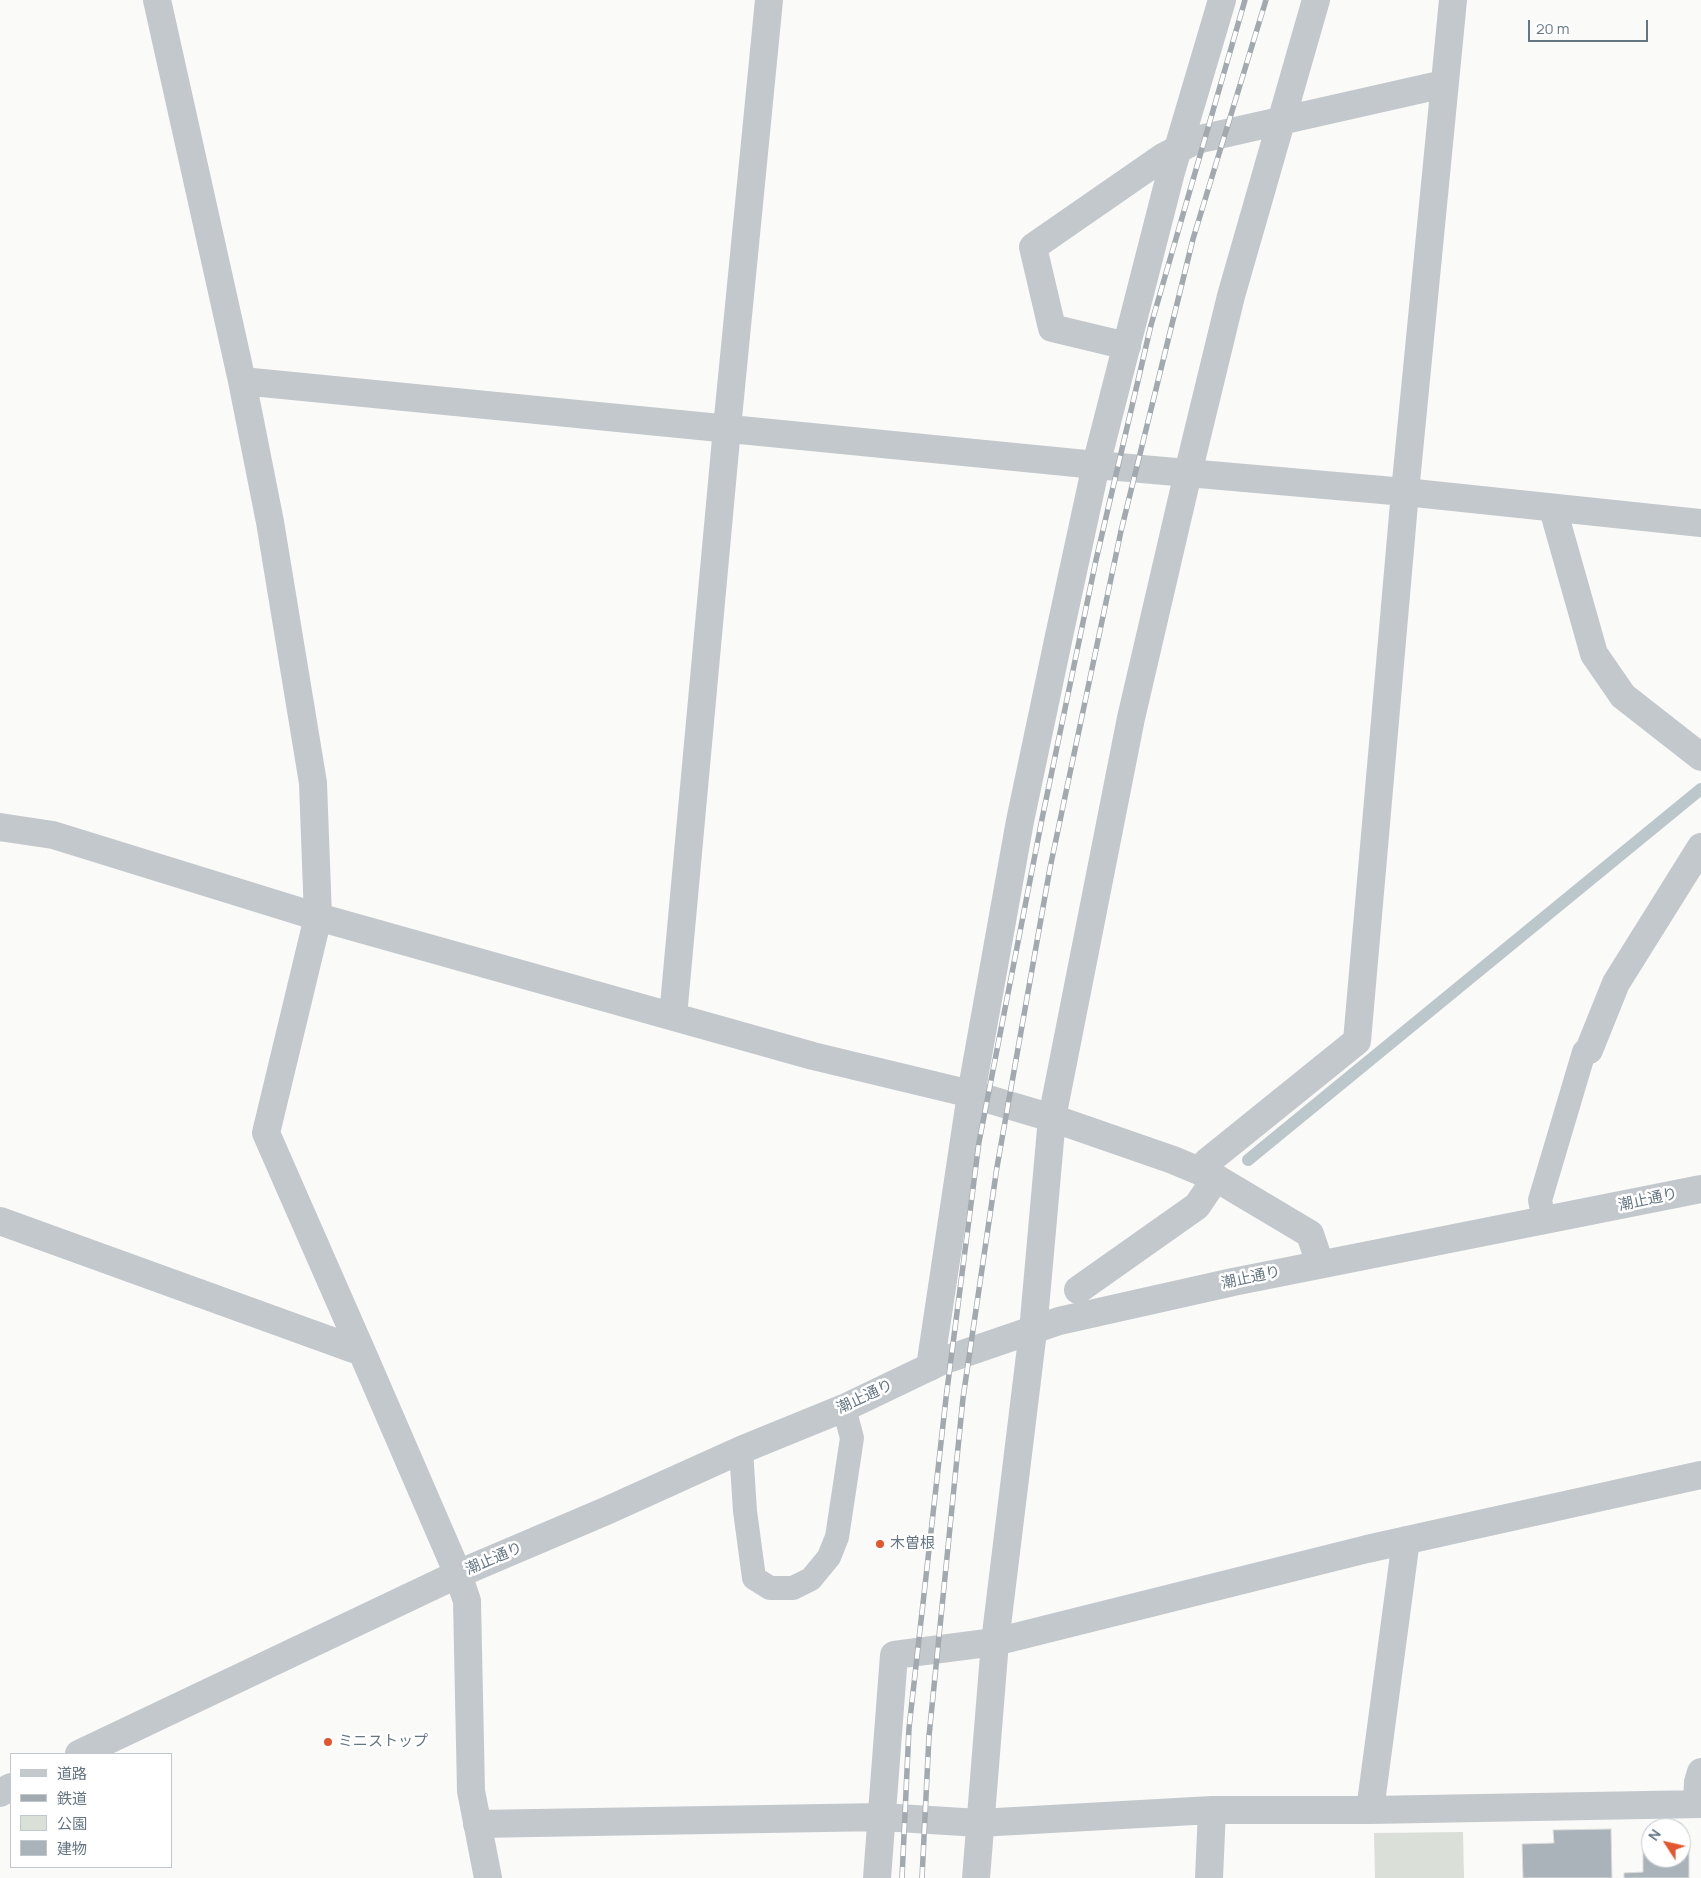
<!DOCTYPE html>
<meta charset="utf-8">
<style>
body{margin:0}
#map{position:relative;width:1701px;height:1878px;overflow:hidden;background:#fafaf8;font-family:Manrope,"Noto Sans JP",sans-serif}
canvas{display:block}
.legend{position:absolute;left:10px;top:1753px;width:162px;height:115px;box-sizing:border-box;background:#fff;border:1px solid #c1c8cd;margin:0;padding:6px 9px;list-style:none;font-size:15px;color:#657683}
.legend li{display:flex;align-items:center;gap:10px;height:25px}
.legend b{width:25px;border:1px solid #c1c8cd}
.north{position:absolute;left:1641px;top:1818px;width:50px;height:50px;box-sizing:border-box;background:#fff;border:1px solid #c1c8cd;border-radius:50%;rotate:305deg;font-size:14px;font-weight:700;line-height:20px;text-align:center;color:#657683}
.north::after{content:'';display:block;margin:auto;width:18px;height:22px;background:#e4572e;clip-path:polygon(50% 0,100% 100%,50% 72%,0 100%)}
.scale{position:absolute;left:1528px;top:20px;width:120px;height:22px;box-sizing:border-box;border:2px solid #657683;border-top:0;padding-left:6px;font-size:15px;line-height:18px;white-space:nowrap;color:#657683;-webkit-text-stroke:4px #fff;paint-order:stroke}
</style>
<div id="map">
<canvas width="1701" height="1878"></canvas>
<ul class="legend">
<li><b style="height:6px;background:#c3c8cc"></b>道路</li>
<li><b style="height:6px;background:#a2aab0"></b>鉄道</li>
<li><b style="height:14px;background:#dadfd7"></b>公園</li>
<li><b style="height:14px;background:#aab3b9"></b>建物</li>
</ul>
<div class="north">N</div>
<div class="scale">20 m</div>
</div>
<script>
const context = document.querySelector('canvas').getContext('2d');
context.lineJoin = 'round';
function paint(path, color) {
  context.fillStyle = color;
  context.fill(path, 'evenodd');
}
function toPath(rows) {
  const path = new Path2D();
  for (const r of rows) {
    path.moveTo(r[0], r[1]);
    for (let i = 2; i < r.length; i += 2) path.lineTo(r[i], r[i + 1]);
  }
  return path;
}
function stroke(path, color, width, dash) {
  context.strokeStyle = color;
  context.lineWidth = width;
  context.lineCap = dash ? 'butt' : 'round';
  context.setLineDash(dash || []);
  context.stroke(path);
}
function write(font, color, halo, rows, align = 'center') {
  context.font = font + ' Manrope,"Noto Sans JP",sans-serif';
  context.lineWidth = 5;
  context.setLineDash([]);
  context.textBaseline = 'middle';
  context.strokeStyle = halo;
  context.fillStyle = color;
  for (const [text, x, y, turn = 0] of rows) {
    context.save();
    context.translate(x, y);
    context.rotate((+turn || 0) * Math.PI / 180);
    context.textAlign = isNaN(turn) ? turn : align;
    if (halo) context.strokeText(text, 0, 0);
    context.fillText(text, 0, 0);
    context.restore();
  }
}
paint(toPath([
 [1463,1832,1464,1878,1375,1878,1374,1833]
]), '#dadfd7');
stroke(toPath([
 [1248,1160,1701,789]
]), '#bbc7cb', 12);
const building = toPath([
 [1611,1829,1612,1878,1523,1878,1522,1844,1554,1843,1553,1830,1611,1829],
 [1681,1847,1689,1847,1689,1878,1624,1878,1624,1873,1643,1872,1643,1848,1651,1848,1651,1858,1681,1858,1681,1847]
]);
paint(building, '#aab3b9');
stroke(building, '#dcdcda', 1);
stroke(toPath([
 [1544,1221,1540,1200,1584,1052,1589,1050],
 [741,1450,745,1511,754,1578,770,1588,793,1588,811,1579,829,1557,837,1537,852,1438,844,1408]
]), '#c3c8cc', 24);
stroke(toPath([
 [157,0,242,381,270,522,313,783,318,917,266,1133,362,1352,458,1574,467,1601,471,1791,488,1878],
 [1127,346,1052,328,1033,247,1163,157,1196,140,1444,84],
 [242,381,1096,465,1405,492,1701,523],
 [1553,509,1594,654,1623,696,1701,757],
 [0,827,53,835,318,917,813,1056,971,1094,1052,1118,1173,1160,1216,1178,1310,1234,1320,1264],
 [673,1016,727,428,769,0],
 [1589,1050,1616,983,1701,847],
 [1201,1171,1207,1162,1357,1041,1405,492,1453,0],
 [0,1221,362,1352],
 [1078,1290,1197,1206,1216,1178],
 [930,1367,971,1094,1020,821,1059,636,1096,465,1171,172,1222,0],
 [1697,1804,1698,1782,1701,1772],
 [1370,1810,1406,1540],
 [477,1824,882,1817,979,1823,1212,1810,1370,1810,1701,1804],
 [877,1878,894,1655,995,1642,1367,1549,1701,1475],
 [976,1878,995,1642,1033,1331,1052,1118,1131,718,1188,473,1231,296,1316,0],
 [1209,1878,1212,1810]
]), '#c3c8cc', 28);
stroke(toPath([
 [79,1754,458,1574,606,1511,741,1450,844,1408,942,1361,1059,1321,1233,1282,1701,1189],
 [0,1793,11,1787]
]), '#c3c8cc', 28);
const rail = toPath([
 [902,1878,909,1728,946,1398,979,1142,1042,819,1096,560,1151,325,1245,0],
 [922,1878,929,1736,963,1398,997,1167,1050,868,1121,531,1193,239,1266,0]
]);
stroke(rail, '#a2aab0', 5.5);
stroke(rail, '#fff', 4, [11]);
for (const [x, y, r, color] of [
 [880,1544,5,"#e4572e"],
 [328,1742,5,"#e4572e"]
]) {
  const dot = new Path2D();
  dot.arc(x, y, r, 0, 2 * Math.PI);
  context.fillStyle = color;
  context.fill(dot);
  stroke(dot, '#fff', 2);
}
write('15px', '#657683', '#fff', [
 ["潮止通り",1648,1200,-12],
 ["潮止通り",1251,1278,-12],
 ["潮止通り",865,1397,-25],
 ["潮止通り",494,1559,-23]
]);
write('15px', '#657683', '#fff', [
 ["木曽根",890,1544],
 ["ミニストップ",338,1742]
], 'left');
</script>
